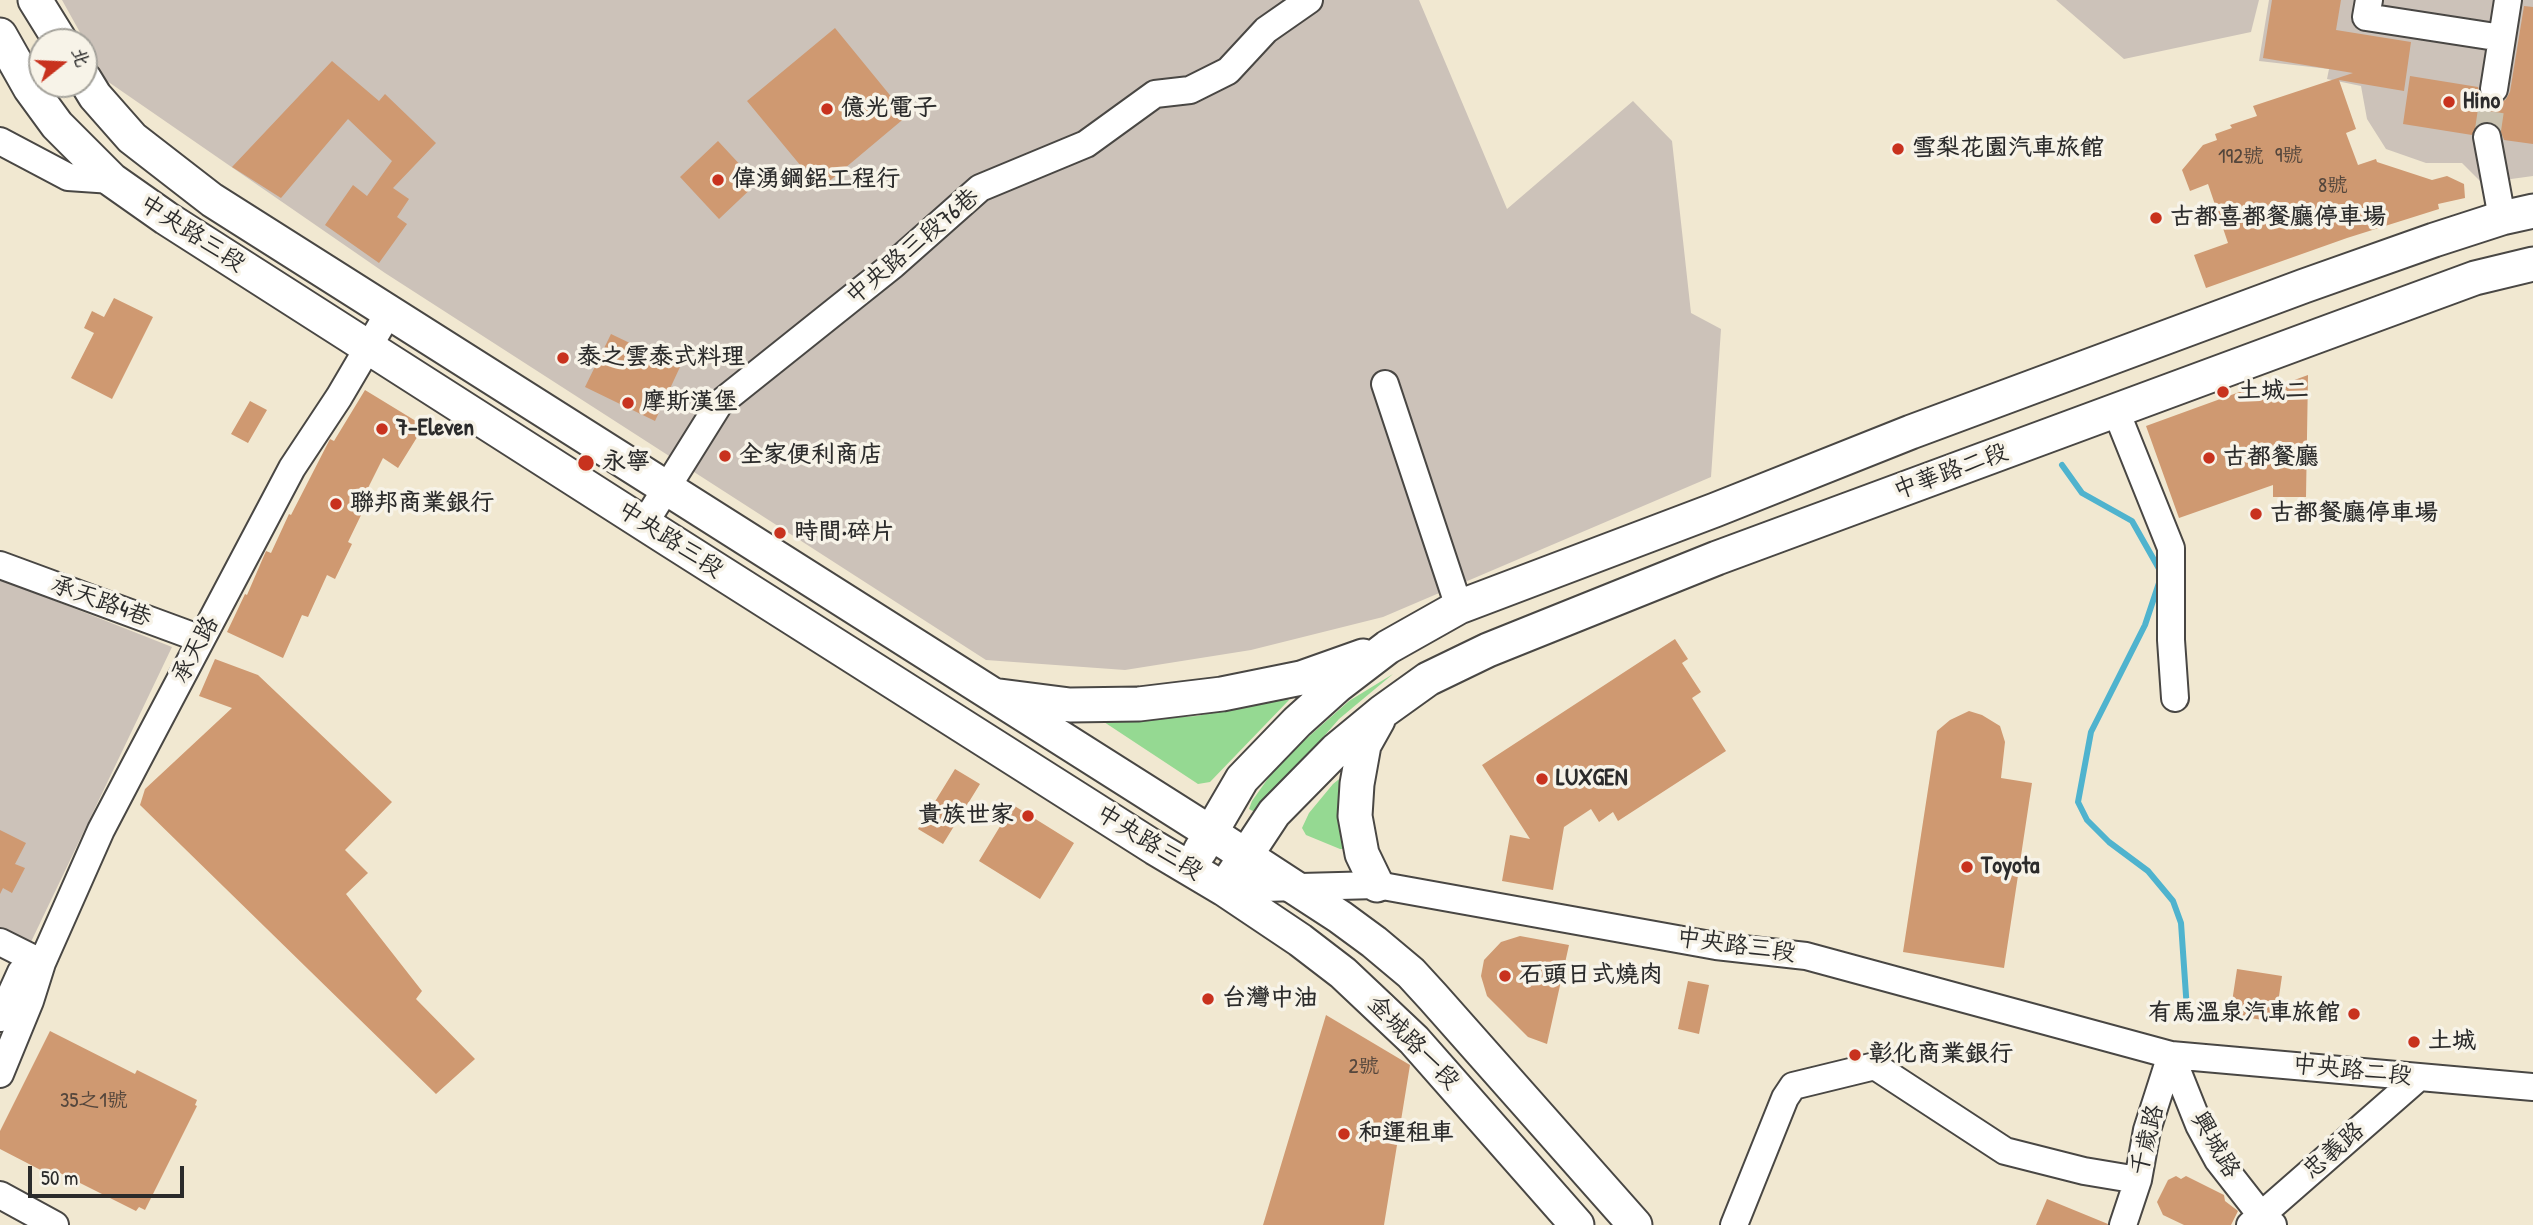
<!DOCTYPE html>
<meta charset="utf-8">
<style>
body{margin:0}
#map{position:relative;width:2533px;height:1225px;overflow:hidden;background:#f1e8d1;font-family:"Patrick Hand","LXGW WenKai TC",sans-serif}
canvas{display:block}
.north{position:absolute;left:28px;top:28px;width:70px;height:70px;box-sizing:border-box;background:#f7f3e8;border:2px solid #a5a39c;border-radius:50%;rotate:72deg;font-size:19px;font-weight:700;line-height:28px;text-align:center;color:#2b2b2b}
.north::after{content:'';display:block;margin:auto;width:24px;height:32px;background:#c8321e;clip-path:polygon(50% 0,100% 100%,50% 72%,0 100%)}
.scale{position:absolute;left:28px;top:1166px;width:156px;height:32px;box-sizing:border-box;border:4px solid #2b2b2b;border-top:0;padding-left:9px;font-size:21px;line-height:24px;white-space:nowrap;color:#2b2b2b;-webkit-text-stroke:5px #f7f3e8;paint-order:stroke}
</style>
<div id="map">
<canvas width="2533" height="1225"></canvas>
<div class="north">北</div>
<div class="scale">50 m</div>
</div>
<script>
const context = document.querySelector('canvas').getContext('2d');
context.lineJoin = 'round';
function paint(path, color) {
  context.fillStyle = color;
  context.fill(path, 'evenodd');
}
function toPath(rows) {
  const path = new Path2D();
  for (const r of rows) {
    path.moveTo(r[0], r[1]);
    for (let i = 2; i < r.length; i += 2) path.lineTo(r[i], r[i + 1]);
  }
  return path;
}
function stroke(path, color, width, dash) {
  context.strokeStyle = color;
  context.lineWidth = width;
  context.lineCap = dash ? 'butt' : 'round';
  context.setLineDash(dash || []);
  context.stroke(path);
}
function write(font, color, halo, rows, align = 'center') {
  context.font = font + ' "Patrick Hand","LXGW WenKai TC",sans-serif';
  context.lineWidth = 7;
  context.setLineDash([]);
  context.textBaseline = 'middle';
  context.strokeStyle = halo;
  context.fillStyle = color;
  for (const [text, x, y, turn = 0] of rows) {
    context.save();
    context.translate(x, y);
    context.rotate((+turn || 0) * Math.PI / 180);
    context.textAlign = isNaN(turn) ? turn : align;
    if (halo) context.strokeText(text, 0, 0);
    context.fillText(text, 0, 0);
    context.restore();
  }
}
paint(toPath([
 [62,0,1419,0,1507,209,1633,101,1672,141,1691,313,1721,329,1711,477,1383,617,1251,650,1125,670,986,660,385,273,107,81],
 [2056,0,2259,0,2251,32,2124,59],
 [2269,0,2533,0,2533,176,2482,183,2462,163,2426,163,2386,149,2367,119,2361,86,2327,79,2329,69,2259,61],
 [0,579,172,647,30,944,0,929]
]), '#ccc2b9');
paint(toPath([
 [1393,674,1339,719,1257,813,1249,809,1252,801,1269,777,1289,754,1349,701],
 [1285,696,1289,700,1210,782,1198,784,1104,722,1197,716],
 [1349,771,1345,849,1340,849,1306,835,1302,828,1309,813,1333,784]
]), '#95d992');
stroke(toPath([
 [2062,465,2082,493,2132,521,2162,574,2145,625,2091,732,2078,802,2087,820,2109,842,2148,871,2173,901,2181,923,2187,1010]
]), '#4fb3ce', 6);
paint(toPath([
 [2272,0,2341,0,2336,30,2411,42,2404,91,2339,80,2356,129,2346,133,2358,165,2376,159,2377,162,2432,180,2447,176,2464,184,2465,198,2438,204,2439,209,2347,238,2206,288,2194,255,2228,243,2208,184,2190,191,2182,170,2203,145,2217,140,2215,134,2232,128,2230,125,2257,116,2253,106,2353,73,2263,58],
 [2524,6,2533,7,2533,144,2504,140,2499,127,2492,122,2477,125,2472,135,2403,124,2410,76,2478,87,2480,95,2491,104,2499,104,2506,99,2510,92],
 [835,28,907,116,820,189,747,101],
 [332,61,379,101,385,94,436,143,393,188,409,199,397,217,407,224,379,263,325,225,353,185,367,196,392,161,348,119,281,198,232,167],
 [718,141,757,183,719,219,680,177],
 [114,298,153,317,112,399,71,378,94,333,84,328,92,311,104,317],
 [611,334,680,367,655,421,585,387],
 [2308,375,2306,497,2273,497,2273,485,2179,518,2146,426,2245,390,2248,397],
 [365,390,424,426,398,468,383,458,359,506,364,509,348,542,352,544,335,579,327,575,308,617,302,615,283,658,227,632,245,594,247,595,266,551,271,553,289,514,291,515,330,439,334,441],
 [250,401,267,410,248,443,231,434],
 [1675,639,1688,659,1682,663,1701,692,1692,698,1726,751,1618,821,1613,812,1599,822,1591,809,1564,827,1553,890,1502,881,1510,835,1530,839,1482,765],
 [215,659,258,675,392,802,345,850,368,873,346,894,422,991,416,999,475,1059,436,1094,140,805,145,789,232,708,199,696],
 [1969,711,1982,715,2000,726,2005,742,2001,778,2032,783,2004,968,1903,952,1937,731,1950,720],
 [955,769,980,784,943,844,918,829],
 [1013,805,1074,843,1040,899,979,861],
 [0,830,26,843,15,864,25,868,12,893,3,888,0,894],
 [1520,936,1569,945,1547,1044,1528,1037,1487,996,1481,976,1484,960,1501,942],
 [2237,969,2282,976,2277,1010,2263,1020,2230,1015],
 [1688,981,1709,985,1699,1034,1678,1029],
 [1326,1015,1410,1065,1384,1225,1263,1225],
 [50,1031,135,1074,137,1070,197,1100,195,1105,197,1106,145,1210,139,1207,136,1211,60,1173,58,1179,0,1149,0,1131],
 [2176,1176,2181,1179,2186,1176,2224,1195,2225,1201,2238,1211,2231,1225,2184,1225,2163,1215,2157,1202,2168,1180],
 [2047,1199,2108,1224,2108,1225,2036,1225]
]), '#cf9971');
stroke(toPath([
 [2487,137,2494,89]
]), '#c9c2b0', 26, [26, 13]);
const minor = toPath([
 [2369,0,2366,17,2502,38],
 [2494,89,2508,0],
 [2487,137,2502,218],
 [0,141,68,177,112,180],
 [1385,384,1459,607],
 [2116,411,2171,548,2171,640,2175,698],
 [644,524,719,404,893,265,980,188,1086,144,1155,94,1190,90,1228,71,1266,30,1309,0],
 [0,565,201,639],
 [1224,889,1377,885,1716,946,1806,956,2171,1055,2533,1087],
 [0,942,42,963],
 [0,1018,21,972,42,963],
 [2171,1055,2199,1125,2218,1160,2261,1215,2273,1225],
 [0,1074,30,1001,42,963,101,830,134,767,292,468,339,397,389,312],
 [0,1195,55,1225],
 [1734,1225,1785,1098,1793,1086,1875,1066,2005,1151,2084,1171,2138,1180],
 [2123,1225,2138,1180,2147,1130,2171,1055],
 [2250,1225,2418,1078]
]);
const major = toPath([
 [35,0,61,42],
 [0,35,30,88,57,125,112,180,166,218,665,537,1155,848,1224,889,1300,940,1343,973,1414,1040,1577,1225],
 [84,78,95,96,132,138,212,200,1211,833,1340,917,1374,942,1411,973,1433,997,1635,1225],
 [1000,696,1070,705,1139,704,1222,694,1301,678,1363,656],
 [1200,851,1242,779,1297,722,1337,686,1388,647,1459,607,1715,510,1911,432,2304,286,2434,240,2502,218,2533,211],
 [1233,875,1274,813,1336,750,1382,712,1428,679,1488,650,1717,558,2320,335,2475,278,2533,264],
 [1377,885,1362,854,1355,816,1357,784,1364,745,1378,720]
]);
stroke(minor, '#494744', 30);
stroke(major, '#494744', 37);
stroke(minor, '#fff', 26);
stroke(major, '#fff', 33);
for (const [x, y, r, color] of [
 [2449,102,7,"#c8321e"],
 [827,109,7,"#c8321e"],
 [1898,149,7,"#c8321e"],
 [718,180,7,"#c8321e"],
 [2156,218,7,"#c8321e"],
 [563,358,7,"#c8321e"],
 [2223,392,7,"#c8321e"],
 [628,403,7,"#c8321e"],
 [382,429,7,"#c8321e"],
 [725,456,7,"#c8321e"],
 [2209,458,7,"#c8321e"],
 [586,463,9,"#c8321e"],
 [336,504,7,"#c8321e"],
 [2256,514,7,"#c8321e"],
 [780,533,7,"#c8321e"],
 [1542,779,7,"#c8321e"],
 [1028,816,7,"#c8321e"],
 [1967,867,7,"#c8321e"],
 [1505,976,7,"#c8321e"],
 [1208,999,7,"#c8321e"],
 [2354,1014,7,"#c8321e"],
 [2414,1042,7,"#c8321e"],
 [1855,1055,7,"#c8321e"],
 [1344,1134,7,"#c8321e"]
]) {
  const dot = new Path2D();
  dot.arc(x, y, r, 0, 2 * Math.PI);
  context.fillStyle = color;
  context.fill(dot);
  stroke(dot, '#f7f3e8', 2.5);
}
write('21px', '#54463c', null, [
 ["9號",2289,156],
 ["192號",2241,157],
 ["8號",2333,186],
 ["2號",1364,1067],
 ["35之1號",94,1101]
]);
write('bold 24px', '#2b2b2b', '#f7f3e8', [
 ["Hino",2463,102],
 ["億光電子",841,109],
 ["雪梨花園汽車旅館",1912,149],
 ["偉湧鋼鋁工程行",732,180],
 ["古都喜都餐廳停車場",2170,218],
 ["泰之雲泰式料理",577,358],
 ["土城二",2237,392],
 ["摩斯漢堡",642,403],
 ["7-Eleven",396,429],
 ["全家便利商店",739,456],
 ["古都餐廳",2223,458],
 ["永寧",602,463],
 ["聯邦商業銀行",350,504],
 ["古都餐廳停車場",2270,514],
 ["時間·碎片",794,533],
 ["LUXGEN",1556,779],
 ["貴族世家",1014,816,"right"],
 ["Toyota",1981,867],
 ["石頭日式燒肉",1519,976],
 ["台灣中油",1222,999],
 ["有馬溫泉汽車旅館",2340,1014,"right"],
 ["土城",2428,1042],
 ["彰化商業銀行",1869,1055],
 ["和運租車",1358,1134]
], 'left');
write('24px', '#2b2b2b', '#f7f3e8', [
 ["中央路三段",192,234,33],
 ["中央路三段76巷",913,247,-40],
 ["中華路二段",1951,472,-20],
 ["中央路三段",670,540,33],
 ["承天路4巷",101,602,20],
 ["承天路",196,650,-62],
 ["中央路三段",1149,843,32],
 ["中央路三段",1736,946,8],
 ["金城路一段",1413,1043,46],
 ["中央路二段",2352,1071,6],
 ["千歲路",2148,1140,-76],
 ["興城路",2215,1145,60],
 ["忠義路",2334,1151,-41]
]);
</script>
